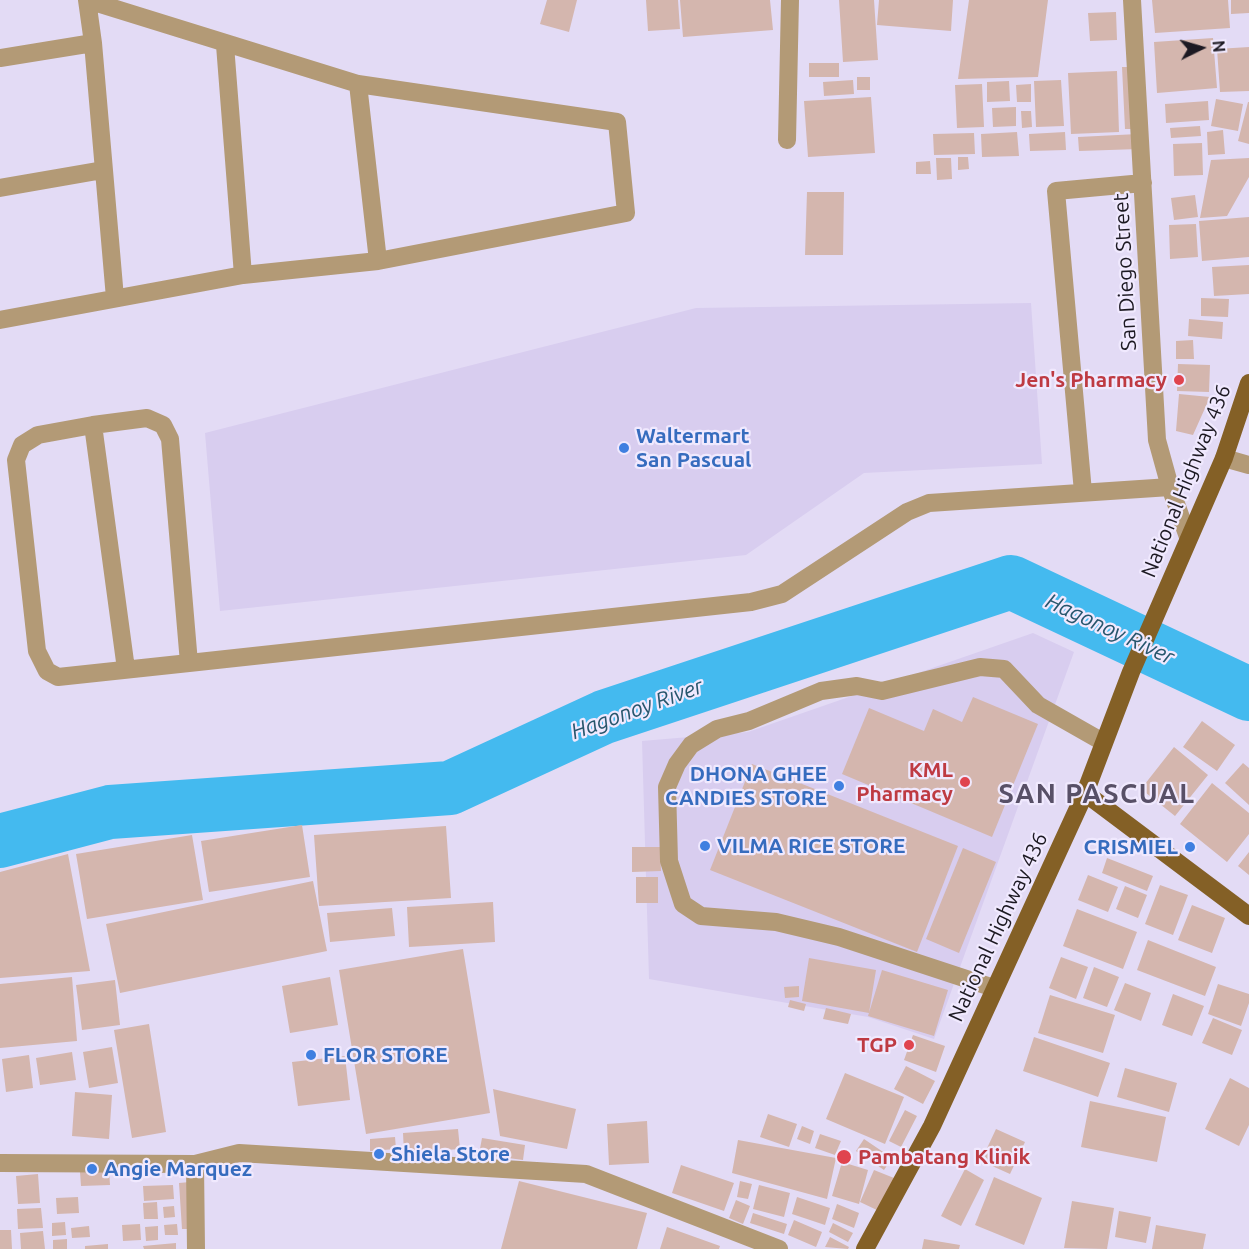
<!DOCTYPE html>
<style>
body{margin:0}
#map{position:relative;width:1249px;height:1249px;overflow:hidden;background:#e3dbf5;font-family:Ubuntu,sans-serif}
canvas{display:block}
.north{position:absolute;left:1171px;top:18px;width:60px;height:60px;-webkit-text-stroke:4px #f0e9fe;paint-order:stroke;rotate:85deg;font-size:16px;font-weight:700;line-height:24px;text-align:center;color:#1c1922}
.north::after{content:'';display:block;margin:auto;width:21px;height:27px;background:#1c1922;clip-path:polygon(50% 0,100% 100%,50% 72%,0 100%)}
</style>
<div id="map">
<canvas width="1249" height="1249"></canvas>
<div class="north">N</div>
</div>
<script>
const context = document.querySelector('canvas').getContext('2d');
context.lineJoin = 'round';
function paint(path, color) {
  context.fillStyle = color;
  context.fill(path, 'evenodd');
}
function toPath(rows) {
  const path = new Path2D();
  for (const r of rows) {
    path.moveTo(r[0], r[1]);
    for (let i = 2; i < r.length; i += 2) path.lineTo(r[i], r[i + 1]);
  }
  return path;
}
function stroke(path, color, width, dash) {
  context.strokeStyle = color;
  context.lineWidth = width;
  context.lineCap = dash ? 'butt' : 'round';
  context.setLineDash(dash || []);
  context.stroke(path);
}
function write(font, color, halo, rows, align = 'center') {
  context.font = font + ' Ubuntu,sans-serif';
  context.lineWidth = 4.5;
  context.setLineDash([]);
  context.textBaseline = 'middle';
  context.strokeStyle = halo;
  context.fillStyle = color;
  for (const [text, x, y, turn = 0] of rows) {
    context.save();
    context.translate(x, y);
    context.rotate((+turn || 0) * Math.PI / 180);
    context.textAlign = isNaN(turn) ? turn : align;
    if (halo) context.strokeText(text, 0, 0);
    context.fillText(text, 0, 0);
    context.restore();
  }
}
paint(toPath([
 [1031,303,1042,464,864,473,746,555,220,611,205,433,696,308],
 [1033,633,1074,652,934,1039,868,1017,649,979,642,741,748,732]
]), '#d8cdef');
stroke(toPath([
 [0,841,110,812,450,788,604,717,1011,582,1249,694]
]), '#44baef', 54);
paint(toPath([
 [547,0,577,0,569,32,540,24],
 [646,0,678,0,680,29,648,31],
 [680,0,770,0,773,30,683,37],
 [839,0,874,0,878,60,843,62],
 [879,0,953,0,951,31,877,25],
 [969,0,1048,0,1038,77,958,79],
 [1152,0,1228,0,1230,28,1155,33],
 [1231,0,1249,0,1249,13,1231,14],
 [1116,12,1117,40,1090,41,1088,13],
 [1213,38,1217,88,1157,93,1154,42],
 [1249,47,1249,91,1220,92,1217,49],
 [809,63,839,63,839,77,809,77],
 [1122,67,1133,67,1136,129,1125,129],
 [1117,71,1119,132,1071,134,1068,73],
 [857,77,870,77,870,90,857,90],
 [853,80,854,94,824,96,823,82],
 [1061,80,1064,126,1036,127,1034,81],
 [1009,81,1010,101,987,102,987,82],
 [982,84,984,127,957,128,955,85],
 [1031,84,1031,102,1017,102,1016,85],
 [871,97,875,153,808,157,804,101],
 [1216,99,1243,104,1238,131,1211,126],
 [1208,101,1209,120,1166,123,1165,104],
 [1248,102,1249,102,1249,144,1238,141],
 [1016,107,1016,126,993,127,992,108],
 [1021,111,1031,111,1032,127,1022,128],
 [1200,126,1201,136,1171,138,1170,128],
 [1223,130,1225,154,1208,155,1207,132],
 [1017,132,1019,156,982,157,981,134],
 [1065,132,1066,150,1030,151,1029,134],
 [974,133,975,154,934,155,933,134],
 [1138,134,1139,149,1079,151,1078,137],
 [1202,143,1203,175,1174,176,1173,144],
 [958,157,968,157,969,169,958,170],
 [936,158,951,158,952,179,937,180],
 [1249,158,1249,177,1227,216,1200,218,1211,160],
 [930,161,931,174,916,174,916,162],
 [807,192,844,192,843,255,805,255],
 [1195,195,1198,217,1174,220,1171,198],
 [1249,217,1249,257,1202,261,1199,221],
 [1196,224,1198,257,1170,259,1169,225],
 [1249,265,1249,294,1214,296,1212,267],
 [1201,298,1229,299,1228,317,1201,316],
 [1189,319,1223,322,1222,339,1188,336],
 [1193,340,1194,359,1176,359,1176,341],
 [1178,364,1210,365,1209,392,1177,391],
 [1179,394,1210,397,1193,435,1176,431],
 [973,697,1038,724,992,837,842,774,869,708,924,731,933,709,962,722],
 [1202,721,1235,745,1217,771,1183,747],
 [1174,747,1208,775,1175,816,1141,789],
 [1243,763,1249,768,1249,805,1225,783],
 [752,764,958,846,917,952,710,870],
 [1212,783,1249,813,1249,834,1227,862,1180,824],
 [302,825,310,877,209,892,201,841],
 [446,826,451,898,319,906,314,835],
 [192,835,203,900,87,919,76,854],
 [632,847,660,847,661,871,632,872],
 [963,848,996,862,959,953,926,939],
 [1249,852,1249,875,1238,866],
 [68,854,90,971,0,978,0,872],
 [1107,858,1153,876,1147,891,1102,873],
 [1088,875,1118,887,1108,912,1078,900],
 [636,877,658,877,658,903,636,903],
 [313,881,327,951,120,993,106,924],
 [1160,885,1188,895,1173,935,1145,924],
 [1125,886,1147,895,1138,918,1116,909],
 [493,902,495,942,409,947,407,907],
 [1192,905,1225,918,1212,953,1178,940],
 [392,908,395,936,330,942,327,913],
 [1077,909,1137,932,1123,969,1063,946],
 [1148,940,1216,967,1205,996,1137,970],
 [463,949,490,1113,366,1134,339,970],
 [1061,957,1088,967,1076,999,1049,988],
 [809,958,876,970,869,1013,802,1001],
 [1094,967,1119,977,1107,1007,1083,998],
 [882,970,948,990,934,1036,868,1016],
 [72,977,77,1041,0,1048,0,984],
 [330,977,338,1025,290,1033,282,986],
 [115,980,120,1025,82,1030,76,985],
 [1125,983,1151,993,1141,1021,1114,1010],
 [1218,984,1249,994,1249,1003,1241,1026,1208,1014],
 [799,986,799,997,785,998,784,987],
 [1173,994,1204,1006,1192,1036,1162,1025],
 [1050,995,1115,1015,1103,1053,1038,1033],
 [790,1000,806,1004,804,1011,788,1007],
 [826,1008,851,1014,848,1024,823,1019],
 [1213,1018,1242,1030,1232,1055,1202,1043],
 [149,1024,166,1132,132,1138,114,1030],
 [913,1035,945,1046,936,1072,904,1060],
 [1034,1037,1110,1063,1098,1097,1023,1071],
 [112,1047,118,1083,89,1088,83,1052],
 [72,1052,76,1080,40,1085,36,1058],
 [29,1055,33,1088,6,1092,2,1059],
 [345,1056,350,1100,298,1106,292,1062],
 [906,1066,935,1081,923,1104,894,1089],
 [1125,1068,1177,1083,1169,1112,1117,1097],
 [845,1073,904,1097,885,1144,826,1119],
 [1230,1078,1249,1088,1249,1125,1239,1146,1205,1129],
 [493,1089,576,1109,567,1149,500,1136],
 [75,1092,112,1095,109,1139,72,1136],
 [1090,1101,1166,1117,1157,1162,1081,1147],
 [905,1110,917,1116,901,1147,889,1141],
 [768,1114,797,1124,789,1147,760,1137],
 [647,1121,649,1163,609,1165,607,1124],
 [802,1126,814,1131,810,1144,797,1139],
 [458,1129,460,1149,404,1153,403,1133],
 [996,1129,1025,1142,1010,1174,981,1161],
 [820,1134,841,1141,835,1155,815,1148],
 [395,1137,396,1149,370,1151,370,1139],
 [482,1138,525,1145,523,1160,479,1154],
 [864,1139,892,1158,884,1170,856,1151],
 [738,1140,836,1158,827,1199,732,1173],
 [842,1162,868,1170,859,1204,832,1196],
 [681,1165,734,1183,724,1211,672,1193],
 [965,1169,984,1180,961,1226,941,1216],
 [109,1170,110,1185,81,1186,80,1172],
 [874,1170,894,1178,879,1211,860,1202],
 [38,1174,40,1203,18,1204,16,1176],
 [994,1177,1042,1198,1024,1245,975,1225],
 [519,1181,647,1213,637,1249,501,1249],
 [740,1181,752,1184,748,1199,737,1197],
 [190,1182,192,1229,182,1229,179,1183],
 [173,1185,174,1199,144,1201,143,1186],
 [759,1185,790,1193,784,1217,753,1209],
 [78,1197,79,1213,57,1214,56,1198],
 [797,1197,830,1208,825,1225,792,1214],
 [736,1200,750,1206,743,1224,729,1218],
 [1072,1201,1114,1208,1107,1249,1064,1248],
 [157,1202,158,1219,144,1219,143,1203],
 [837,1204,859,1213,854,1228,832,1219],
 [174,1206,175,1217,164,1218,163,1207],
 [41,1208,43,1228,18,1229,17,1209],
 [1119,1211,1151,1217,1146,1243,1115,1237],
 [753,1213,787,1224,784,1234,750,1223],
 [794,1220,822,1232,816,1247,788,1235],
 [65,1222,66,1235,52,1236,52,1223],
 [833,1223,853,1233,848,1242,829,1232],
 [140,1224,141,1240,123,1241,122,1225],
 [177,1224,178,1235,165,1235,164,1225],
 [1156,1225,1206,1234,1203,1249,1152,1249],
 [89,1226,90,1237,72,1238,71,1228],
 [158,1226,158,1240,146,1241,145,1227],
 [667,1227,720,1246,719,1249,660,1249],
 [0,1230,11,1230,12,1249,0,1249],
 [43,1231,45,1249,21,1249,20,1233],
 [830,1237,849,1247,848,1249,825,1247],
 [67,1239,67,1249,53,1249,53,1240],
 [924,1239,960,1245,959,1249,922,1249],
 [176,1243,176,1249,144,1249,143,1246],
 [108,1244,108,1249,85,1249,85,1246]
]), '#d4b6ae');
stroke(toPath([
 [87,0,93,43,115,298],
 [1132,0,1157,440,1170,487,1188,537],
 [225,45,243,275],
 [0,58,93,43],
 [358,84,378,261],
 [787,140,790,0],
 [0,188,103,170],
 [0,320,243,275,378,261,626,213,617,122,358,84,87,0],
 [93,425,126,669],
 [1224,458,1249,465],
 [1083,492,1056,191,1143,183],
 [189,663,170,439,163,425,147,418,93,425,38,435,22,445,16,460,37,651,47,671,58,677,189,663,751,602,782,594,907,512,929,503,1170,487],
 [994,988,839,937,776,922,701,916,683,904,669,861,667,787,677,764,691,745,717,729,749,721,821,691,857,686,882,691,980,667,1004,669,1038,705,1103,742],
 [0,1163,195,1164,239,1153,586,1174,779,1249],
 [195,1164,196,1249]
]), '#b39a76', 18);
stroke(toPath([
 [1085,793,1249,916],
 [865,1249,932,1126,1085,793,1131,672,1224,458,1249,383]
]), '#846026', 18);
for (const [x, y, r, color] of [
 [1179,380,6,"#e0444e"],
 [624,448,6,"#3f7fe0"],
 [965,782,6,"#e0444e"],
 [839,786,6,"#3f7fe0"],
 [705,846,6,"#3f7fe0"],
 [1190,847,6,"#3f7fe0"],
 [909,1045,6,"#e0444e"],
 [311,1055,6,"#3f7fe0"],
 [379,1154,6,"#3f7fe0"],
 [844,1157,8,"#e0444e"],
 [92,1169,6,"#3f7fe0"]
]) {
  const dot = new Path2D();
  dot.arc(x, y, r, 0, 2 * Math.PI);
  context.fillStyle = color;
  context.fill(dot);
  stroke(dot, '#f0e9fe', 2);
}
write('21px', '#1c1922', '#f0e9fe', [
 ["San Diego Street",1125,272,-93],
 ["National Highway 436",1186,481,-68],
 ["National Highway 436",998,927,-65]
]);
write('bold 21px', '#be3a42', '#f0e9fe', [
 ["Jen's Pharmacy",1167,380],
 ["KML",953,770],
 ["Pharmacy",953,794],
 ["TGP",897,1045],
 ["Pambatang Klinik",858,1157,"left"]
], 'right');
write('bold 21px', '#366cbe', '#f0e9fe', [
 ["Waltermart",636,436],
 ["San Pascual",636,460],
 ["DHONA GHEE",827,774,"right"],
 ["CANDIES STORE",827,798,"right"],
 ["VILMA RICE STORE",717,846],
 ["CRISMIEL",1178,847,"right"],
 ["FLOR STORE",323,1055],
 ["Shiela Store",391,1154],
 ["Angie Marquez",104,1169]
], 'left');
write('italic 22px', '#27566d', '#f0e9fe', [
 ["Hagonoy River",1110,629,25],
 ["Hagonoy River",637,709,-20]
]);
context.letterSpacing = '1.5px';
write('bold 27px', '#585067', '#f0e9fe', [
 ["SAN PASCUAL",1097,794]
]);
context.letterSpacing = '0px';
</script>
